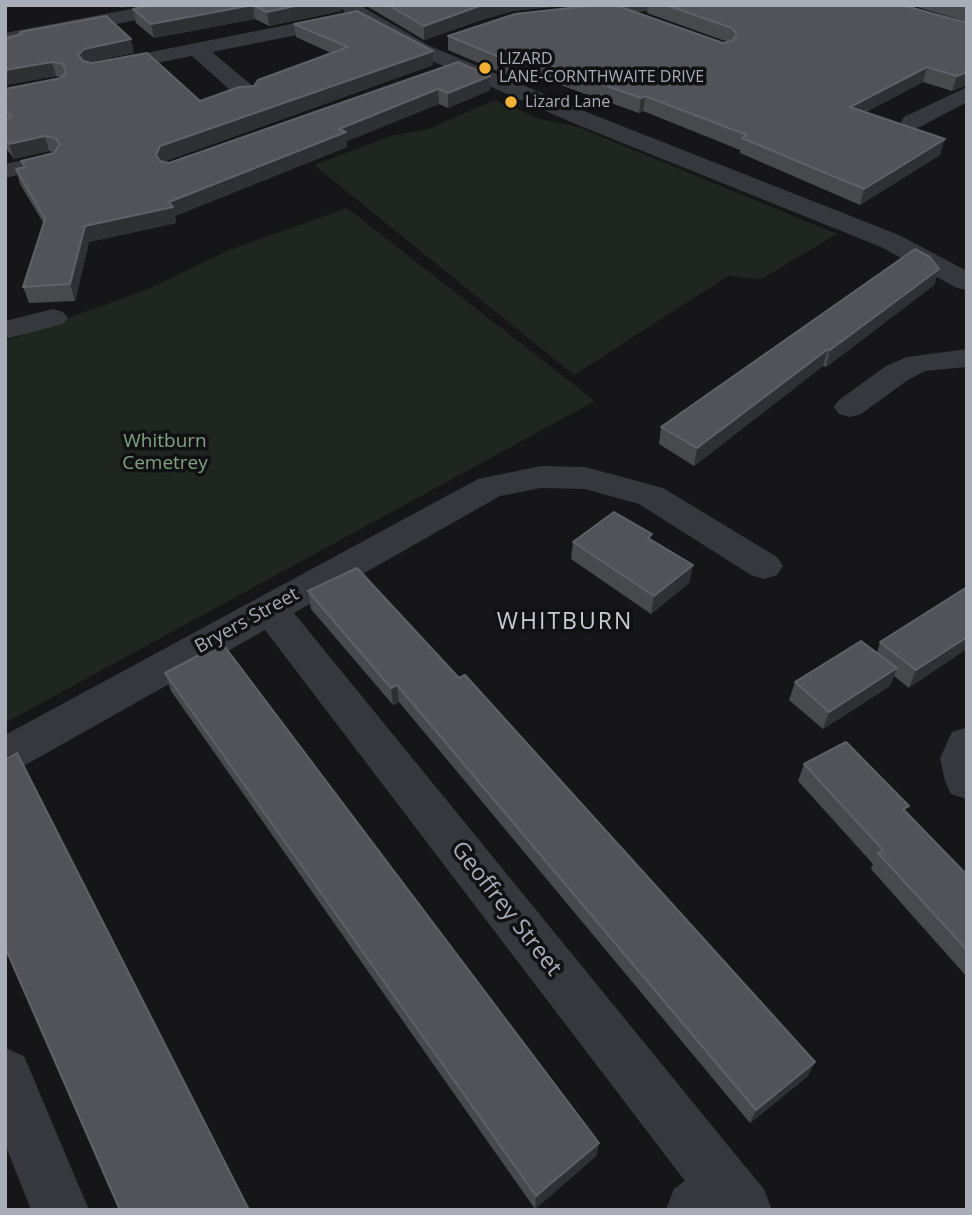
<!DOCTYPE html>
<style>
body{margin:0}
#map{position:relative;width:972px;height:1215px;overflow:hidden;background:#161618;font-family:"Open Sans",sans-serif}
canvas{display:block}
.frame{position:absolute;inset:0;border:7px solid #a8adb8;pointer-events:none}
</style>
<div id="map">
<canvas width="972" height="1215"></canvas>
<div class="frame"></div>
</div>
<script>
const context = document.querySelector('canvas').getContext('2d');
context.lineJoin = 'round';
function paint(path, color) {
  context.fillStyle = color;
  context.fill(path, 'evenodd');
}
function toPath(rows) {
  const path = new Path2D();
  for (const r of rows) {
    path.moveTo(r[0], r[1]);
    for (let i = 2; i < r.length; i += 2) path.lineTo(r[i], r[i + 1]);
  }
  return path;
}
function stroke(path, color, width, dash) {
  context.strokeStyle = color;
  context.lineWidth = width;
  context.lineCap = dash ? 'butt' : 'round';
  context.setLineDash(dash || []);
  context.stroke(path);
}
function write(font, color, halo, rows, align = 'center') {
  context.font = font + ' "Open Sans",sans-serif';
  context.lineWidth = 7;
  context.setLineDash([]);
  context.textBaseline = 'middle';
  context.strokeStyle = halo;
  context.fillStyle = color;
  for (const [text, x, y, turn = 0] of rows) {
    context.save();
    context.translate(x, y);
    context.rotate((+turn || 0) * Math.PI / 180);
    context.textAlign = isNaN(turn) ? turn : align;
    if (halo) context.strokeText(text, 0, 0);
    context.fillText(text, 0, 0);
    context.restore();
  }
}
paint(toPath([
 [495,100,540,119,578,127,837,234,761,279,728,276,574,375,314,165,391,136,428,129],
 [347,208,595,401,5,723,5,341,148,289,229,250]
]), '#1e261f');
paint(toPath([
 [152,5,193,5,184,11,5,45,5,33,152,5],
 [338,5,359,5,430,46,589,113,899,235,967,271,967,290,957,288,881,247,573,123,416,54,355,21,347,25,212,52,255,88,258,93,255,98,247,100,239,98,192,56,101,74,94,72,90,68,94,64,101,62,346,13,338,5],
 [598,5,656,5,647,11,574,20,564,14,567,10,598,5],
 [967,87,967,102,920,127,912,129,904,127,901,122,904,117,967,87],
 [50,154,58,156,62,161,58,166,5,178,5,164,50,154],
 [53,309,63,312,68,318,63,324,5,339,5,321,53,309],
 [967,349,967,367,925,371,908,380,861,414,850,417,839,414,834,407,839,400,886,366,907,357,967,349],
 [541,466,585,467,663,488,777,557,783,566,777,575,764,579,751,575,639,504,585,489,541,488,500,496,294,613,744,1165,764,1189,772,1210,666,1210,674,1189,685,1181,265,630,20,768,5,773,5,735,478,479,541,466],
 [967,727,967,799,951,794,945,781,940,758,952,732,967,727],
 [5,1048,24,1056,89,1210,31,1210,5,1144,5,1048]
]), '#37383d');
paint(toPath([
 [152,5,340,5,341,11,269,26,255,19,154,38,136,23,133,9],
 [365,5,568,5,513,11,484,19,424,40],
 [648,5,902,5,967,23,967,85,952,91,923,82,866,112,940,155,860,205,740,153,740,150,643,111,639,113,529,74,516,79,448,50,448,36,723,43,728,42,647,13],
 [911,5,967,5,967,22],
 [294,24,433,65,163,162,169,163,490,76,490,90,448,108,439,104,347,141,347,147,175,216,176,223,89,242,75,301,29,303,23,287,44,224,20,184,16,169,23,167,21,161,55,153,49,151,14,159,5,147,5,89,61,78,56,76,5,85,5,38,21,35,20,32,134,53,88,62,200,101,254,86,331,53,296,37],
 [939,269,934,285,826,367,823,366,694,466,659,444,661,427],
 [652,540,693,565,689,583,651,614,571,559,573,542],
 [967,587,909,688,894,676,890,686,823,729,789,700,795,682,877,653,880,642],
 [308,591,459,678,808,1076,750,1123,399,702,393,705,311,609],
 [165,673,599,1143,596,1156,535,1209,171,691],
 [804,764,906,812,967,875,967,977,871,869,873,864,798,781]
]), '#47494d');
paint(toPath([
 [119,5,137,5,120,8],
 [253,5,255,19,154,38,151,24],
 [300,5,340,5,341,11,269,26,267,12],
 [482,5,568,5,513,11,484,19,424,40,424,26],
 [131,39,134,53,87,62,81,69,78,55,84,49],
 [433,51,433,65,163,162,159,170,156,155,160,146],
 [530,59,529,74,516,79,517,64],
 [52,62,56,76,5,85,5,70],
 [927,67,923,82,847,122,850,107],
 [967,72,967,85,952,91,957,76],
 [490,76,490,90,448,108,448,93],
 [438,89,439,104,347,141,347,147,175,216,176,223,89,242,75,301,70,284,85,226,169,202,339,129],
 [645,96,643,111,639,113,641,98],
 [45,136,49,151,14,159,9,144],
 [945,139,940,155,860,205,864,189],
 [939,269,934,285,826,367,830,350],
 [828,349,823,366,694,466,697,448],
 [693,565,689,583,651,614,654,596],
 [967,637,967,649,909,688,916,670],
 [897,668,890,686,823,729,829,712],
 [397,685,399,702,393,705,391,688],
 [815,1062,808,1076,750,1123,756,1110],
 [599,1143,596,1156,535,1209,536,1196]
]), '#2f3033');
const building = toPath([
 [152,5,300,5,267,12,253,5,151,24,133,9,152,5],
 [388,5,482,5,424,26,388,5],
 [597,5,615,5,723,43,732,41,737,35,732,28,666,5,902,5,967,23,967,72,957,76,927,67,850,107,945,139,864,189,742,138,747,135,645,96,641,98,530,59,517,64,448,36,515,14,597,5],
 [357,11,433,51,160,146,156,155,160,161,169,163,458,62,490,76,448,93,438,89,339,129,346,132,169,202,173,207,85,226,70,284,23,287,45,219,16,169,25,167,21,161,54,153,60,144,55,138,45,136,9,144,5,138,5,119,11,117,5,109,5,89,61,78,66,72,63,64,52,62,5,70,5,38,22,34,20,32,106,16,131,39,84,49,78,55,83,61,92,63,147,53,200,101,239,87,254,86,258,80,348,47,294,24,357,11],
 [915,249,930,257,939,269,830,350,828,349,697,448,661,427,915,249],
 [614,512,652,534,648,538,693,565,654,596,573,542,614,512],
 [357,568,459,678,465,675,815,1062,756,1110,397,685,391,688,308,591,357,568],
 [967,587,967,637,916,670,880,642,967,587],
 [861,641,897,668,829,712,795,682,861,641],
 [222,643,599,1143,536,1196,165,673,222,643],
 [846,742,909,806,903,809,967,875,967,950,878,853,883,850,804,764,846,742],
 [17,753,249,1210,120,1210,5,947,5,760,17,753]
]);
paint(building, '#525359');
stroke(building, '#5f6168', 2);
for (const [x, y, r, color] of [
 [485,68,7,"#f2b134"],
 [511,102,7,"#f2b134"]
]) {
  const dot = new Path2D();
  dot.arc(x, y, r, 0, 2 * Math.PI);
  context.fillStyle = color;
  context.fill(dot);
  stroke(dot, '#111113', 2.5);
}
write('16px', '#a8adb8', '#111113', [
 ["LIZARD",499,59],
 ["LANE-CORNTHWAITE DRIVE",499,77],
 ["Lizard Lane",525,102]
], 'left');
write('19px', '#7fa381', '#111113', [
 ["Whitburn",165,442],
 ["Cemetrey",165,464]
]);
write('19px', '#a8adb8', '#111113', [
 ["Bryers Street",247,621,-29]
]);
context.letterSpacing = '2px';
write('23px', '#c9ccd4', '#111113', [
 ["WHITBURN",565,622]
]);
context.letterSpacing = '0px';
write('23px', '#a8adb8', '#111113', [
 ["Geoffrey Street",506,909,52]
]);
</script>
